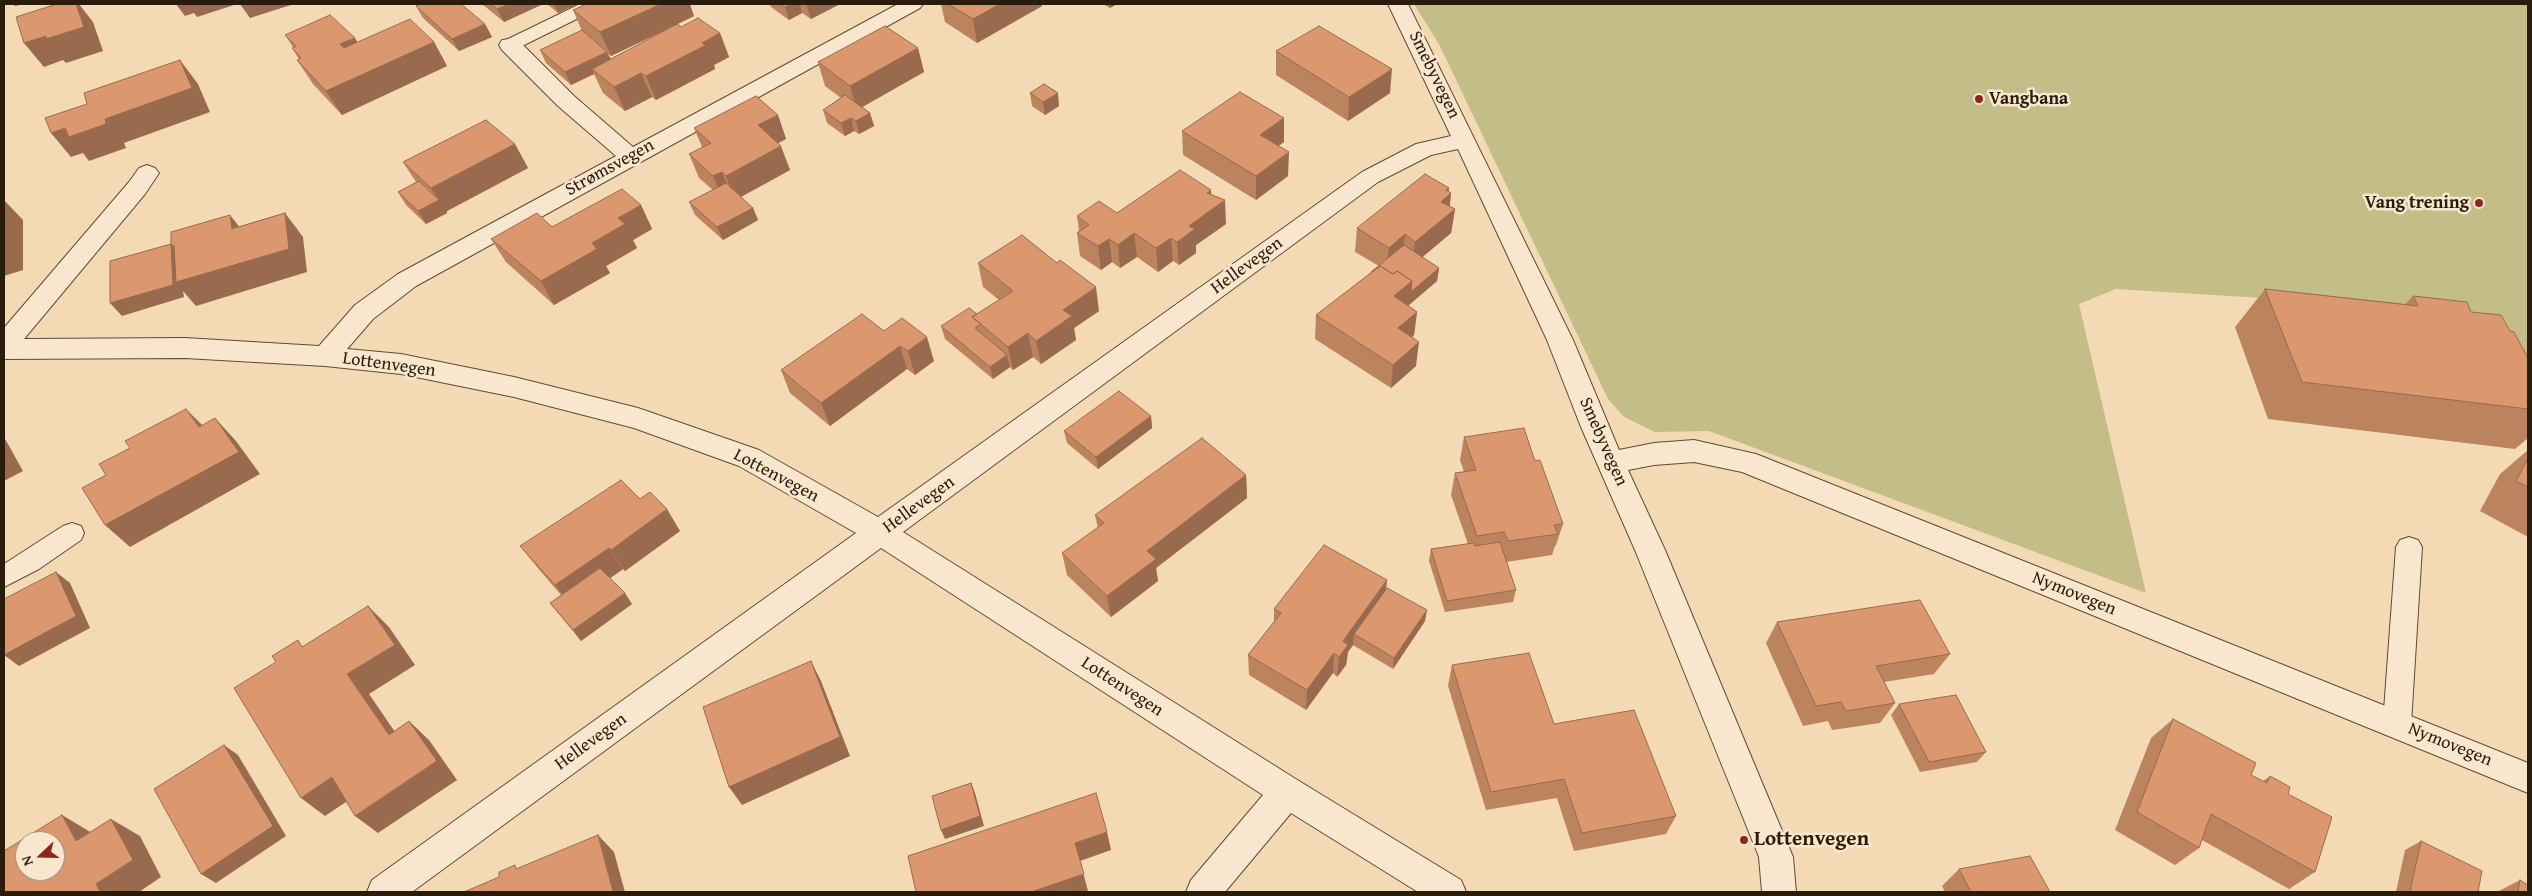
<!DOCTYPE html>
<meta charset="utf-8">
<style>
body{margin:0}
#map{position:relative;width:2532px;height:896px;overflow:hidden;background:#f4dab4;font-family:"Gentium Book Plus",serif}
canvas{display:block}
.frame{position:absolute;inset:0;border:5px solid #291c0a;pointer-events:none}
.north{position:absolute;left:15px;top:831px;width:50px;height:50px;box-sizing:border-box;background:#f8e7ce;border:1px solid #a59680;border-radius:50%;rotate:249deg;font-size:14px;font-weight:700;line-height:20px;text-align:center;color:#291c0a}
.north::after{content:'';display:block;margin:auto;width:18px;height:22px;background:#8f2418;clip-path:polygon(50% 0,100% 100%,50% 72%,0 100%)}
</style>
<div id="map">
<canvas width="2532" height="896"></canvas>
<div class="frame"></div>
<div class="north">N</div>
</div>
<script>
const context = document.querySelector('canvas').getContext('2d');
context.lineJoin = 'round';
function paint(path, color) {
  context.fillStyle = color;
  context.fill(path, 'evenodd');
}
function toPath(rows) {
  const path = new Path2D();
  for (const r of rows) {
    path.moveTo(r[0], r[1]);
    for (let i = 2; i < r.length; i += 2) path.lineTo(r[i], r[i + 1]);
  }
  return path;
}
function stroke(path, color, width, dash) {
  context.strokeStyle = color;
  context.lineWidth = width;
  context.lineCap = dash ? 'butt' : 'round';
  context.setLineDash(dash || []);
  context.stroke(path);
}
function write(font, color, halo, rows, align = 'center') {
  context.font = font + ' "Gentium Book Plus",serif';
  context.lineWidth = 5;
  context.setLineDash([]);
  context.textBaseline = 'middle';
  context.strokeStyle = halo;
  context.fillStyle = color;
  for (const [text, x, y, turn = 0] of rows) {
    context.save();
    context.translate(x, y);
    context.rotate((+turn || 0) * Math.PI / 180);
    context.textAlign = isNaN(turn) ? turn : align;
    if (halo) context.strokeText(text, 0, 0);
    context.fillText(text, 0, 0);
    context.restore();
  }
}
paint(toPath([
 [1414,4,2528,4,2528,410,2458,310,2116,289,2079,304,2146,593,1709,431,1655,432,1624,417,1608,399,1440,46]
]), '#c3bd87');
const lane = toPath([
 [580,4,602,4,599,8,516,49,510,51,504,49,501,45,504,41,580,4],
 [72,523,81,526,84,533,81,540,39,569,4,587,4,564,63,526,72,523],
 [2409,537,2418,540,2422,547,2411,724,2407,733,2397,736,2387,733,2383,724,2396,547,2400,540,2409,537]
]);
const street = toPath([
 [898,4,923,4,920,8,416,286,373,319,347,349,401,354,514,377,638,408,759,450,878,517,1362,172,1416,144,1451,136,1388,4,1408,4,1573,340,1619,450,1654,443,1694,440,1756,454,2528,763,2528,793,1742,472,1694,462,1654,465,1628,470,1665,550,1793,857,1796,892,1762,892,1759,857,1635,550,1581,427,1547,340,1458,149,1431,155,1378,182,903,532,1299,781,1461,880,1466,892,1418,892,1291,813,1225,892,1186,892,1191,880,1263,795,881,548,412,892,367,892,372,880,856,533,739,466,634,428,514,397,401,374,325,366,185,358,4,359,4,328,129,182,139,168,147,165,155,168,159,173,145,194,24,339,185,338,319,346,355,305,398,274,616,156,558,106,502,50,499,45,502,40,510,39,518,40,574,96,633,147,898,4]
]);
stroke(lane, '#5c4c34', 2);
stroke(street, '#5c4c34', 2);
paint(lane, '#f8e7ce');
paint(street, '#f8e7ce');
paint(toPath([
 [482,4,543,4,504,22],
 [547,4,577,4,558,13],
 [770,4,840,4,811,19,802,13,789,20,771,7],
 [941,4,1041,4,1042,6,977,43,945,22],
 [1103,4,1117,4,1110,8],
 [416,6,485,24,492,37,459,51,423,18],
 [573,10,694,16,678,24,681,27,720,33,729,57,714,65,715,69,656,100,652,97,625,111,603,93,594,74,571,85,546,63,540,50,582,31],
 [666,30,611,59,608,54,611,56],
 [285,35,357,42,434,42,447,66,342,115,313,84,297,60,299,59,292,48,293,47],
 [918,48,924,72,862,107,870,113,874,126,859,134,854,131,845,136,827,123,823,110,841,98,825,86,818,62],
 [1276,51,1390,93,1348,121,1276,75],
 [1030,93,1059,106,1045,115,1032,106],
 [778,115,786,139,778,143,790,170,741,197,753,208,758,220,723,240,695,215,689,202,713,190,699,178,689,154,702,147,694,128],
 [1284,118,1284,142,1278,146,1288,176,1256,200,1183,155,1182,131],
 [515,144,528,168,447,211,447,213,426,224,406,205,398,192,416,182,403,162],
 [1449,188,1449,192,1451,193,1450,206,1455,209,1451,233,1422,257,1439,268,1437,281,1408,306,1417,312,1414,335,1412,337,1416,366,1391,388,1315,339,1316,315,1379,266,1355,252,1357,228],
 [1211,194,1226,224,1196,245,1196,253,1179,265,1173,261,1158,272,1137,257,1120,268,1112,262,1101,270,1080,256,1077,233,1079,231,1077,216,1117,213],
 [641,205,652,229,633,240,637,248,606,266,610,273,554,305,506,262,491,239,552,227],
 [978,263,1099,311,1074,328,1076,340,1041,364,1033,357,1013,370,1010,367,993,379,945,339,941,326,977,314,999,300,983,287],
 [2265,289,2405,304,2413,296,2471,312,2510,331,2528,358,2528,438,2515,449,2268,419,2235,327],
 [884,331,934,361,915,375,907,369,830,426,790,393,781,370],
 [1151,416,1152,428,1098,469,1067,443,1064,431],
 [1464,437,1535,461,1563,524,1556,545,1555,546,1552,555,1506,562,1516,590,1513,602,1445,612,1429,561,1431,549,1468,544,1451,495,1455,473,1464,472,1460,460],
 [2528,450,2528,537,2480,511,2500,474],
 [1246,475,1247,498,1156,568,1158,581,1111,617,1067,575,1062,553,1098,528,1095,515],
 [640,499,680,531,625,571,623,569,610,578,632,604,581,641,550,603,561,595,537,567,520,546],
 [1387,580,1386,590,1425,621,1393,669,1353,645,1348,652,1346,665,1337,677,1333,673,1306,710,1249,675,1248,655,1274,622,1274,609],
 [1777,622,1950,654,1934,674,1884,682,1895,703,1880,723,1832,730,1828,721,1803,726,1766,643],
 [1452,665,1554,724,1676,816,1666,834,1574,851,1557,798,1486,810,1448,686],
 [1899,704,1986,752,1977,762,1920,772,1891,715],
 [2173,719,2251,775,2263,781,2270,776,2288,794,2315,872,2289,889,2202,840,2199,848,2175,865,2115,830,2151,738],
 [2421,841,2478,892,2396,892,2405,850],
 [1959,869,2050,892,1945,892,1942,886],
 [2520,880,2528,892,2497,892]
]), '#bc835f');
paint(toPath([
 [13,4,24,4,15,6],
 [76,4,79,4,93,22,103,51,66,63,63,60,44,67,24,43],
 [176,4,237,4,197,17,194,13,185,16],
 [240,4,294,4,250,18],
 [509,4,543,4,504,22,497,9],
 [554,4,577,4,558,13],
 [661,4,690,4,694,16,611,56,600,32],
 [792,4,800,4,802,13,789,20,785,7],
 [806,4,840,4,811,19],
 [1000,4,1041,4,1042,6,977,43,973,19],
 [1109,4,1117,4,1110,8],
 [485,24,492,37,459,51,452,39],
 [720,33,729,57,714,65,715,69,656,100,646,76,702,43],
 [355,38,369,62,355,68,340,44],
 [434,42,447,66,342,115,326,91],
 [918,48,924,72,857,110,850,86],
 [607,52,613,64,592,69,594,74,571,85,565,72],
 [180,60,198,84,210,112,124,143,126,148,89,161,83,153,71,157,51,133,65,128,105,119],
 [1392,69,1390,93,1348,121,1349,97],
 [641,73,652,97,625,111,614,87],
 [1058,93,1059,106,1045,115,1043,102],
 [870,113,874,126,859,134,856,121],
 [778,115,786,139,767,149,758,125],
 [851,118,854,131,845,136,841,123],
 [1284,118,1284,142,1260,159,1260,135],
 [515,144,528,168,447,211,447,213,426,224,418,211,439,200,431,188],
 [781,146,790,170,735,200,726,176],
 [1289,152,1288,176,1256,200,1256,176],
 [722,172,731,196,723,200,713,176],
 [1449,188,1448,196,1451,193,1448,215,1455,209,1451,233,1412,266,1415,242,1446,190],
 [1211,190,1212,209,1225,200,1226,224,1196,245,1196,253,1179,265,1177,242,1189,226,1207,193],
 [4,200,23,220,23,270,4,276],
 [641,205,652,229,633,240,637,248,606,266,610,273,554,305,541,281,592,243,618,218],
 [753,208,758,220,723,240,717,227],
 [285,213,303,237,307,272,196,306,183,291,184,297,122,316,110,303,171,244,172,246],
 [230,215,249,239,232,229],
 [1134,233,1137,257,1120,268,1118,245],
 [1405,234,1403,258,1386,271,1389,248],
 [1171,238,1173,261,1158,272,1156,248],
 [1109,239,1112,262,1101,270,1098,246],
 [1439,268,1437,281,1391,320,1394,296,1412,281],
 [1096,287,1099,311,1074,328,1076,340,1041,364,1036,341,1063,310],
 [1417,312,1414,335,1395,352,1398,328],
 [1028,333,1033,357,1013,370,1008,347],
 [927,337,934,361,915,375,908,351],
 [1419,342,1416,366,1391,388,1393,365],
 [900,346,907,369,830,426,821,403],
 [1007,355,1010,367,993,379,990,367],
 [186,409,208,431,199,427],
 [1151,416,1152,428,1098,469,1096,457],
 [215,418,236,441,260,474,130,547,105,525],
 [4,437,23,471,4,481],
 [1246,475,1247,498,1156,568,1158,581,1111,617,1107,596,1147,551],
 [667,509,680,531,625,571,611,550],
 [609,548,623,569,571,606,555,585],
 [56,572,70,583,90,628,19,666,4,655],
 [1387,580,1384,601,1354,634,1353,645,1348,652,1346,665,1337,677,1339,657,1343,641],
 [625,593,632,604,581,641,573,630],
 [368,606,389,627,415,665,369,694,410,754,389,735,347,674],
 [1427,610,1425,621,1393,669,1394,658],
 [1334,653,1333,673,1306,710,1307,690],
 [811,661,821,681,850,756,742,805,729,787],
 [409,721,429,740,457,780,378,833,355,816],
 [224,745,238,755,286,836,216,883,201,874],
 [332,777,355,796,325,816,301,798],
 [971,783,975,793,984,826,945,839,941,830],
 [62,815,92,833,76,841],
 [111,819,140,836,161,877,139,892,100,892,96,884],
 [1107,832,1111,850,1080,861,1088,891,1084,892,1031,892,1075,843],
 [598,835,614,852,625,892,613,892]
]), '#996a4d');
const building = toPath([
 [57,4,76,4,84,27,46,39,46,36,24,43,16,17,57,4],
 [420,4,461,4,485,24,452,39,416,6,420,4],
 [491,4,509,4,497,9,491,4],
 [586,4,661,4,600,32,573,10,586,4],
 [780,4,792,4,785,7,780,4],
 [948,4,1000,4,973,19,948,4],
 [330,15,355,38,340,44,344,48,410,19,434,42,326,91,297,60,301,58,292,48,296,46,285,35,330,15],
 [698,18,720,33,702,43,706,45,646,76,641,73,614,87,592,69,677,24,681,27,698,18],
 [885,26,918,48,850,86,818,62,885,26],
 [1319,26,1392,69,1349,97,1276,51,1319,26],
 [582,30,607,52,565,72,540,50,582,30],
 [180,60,192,88,105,119,106,124,69,137,65,128,51,133,45,118,87,104,84,93,180,60],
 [1044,84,1058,93,1043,102,1030,93,1044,84],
 [1240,92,1284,118,1260,135,1289,152,1256,176,1182,131,1240,92],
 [845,95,870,113,856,121,851,118,841,123,823,110,845,95],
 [756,96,778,115,758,125,781,146,726,176,722,172,713,176,689,154,711,143,694,128,756,96],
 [486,120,515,144,431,188,403,162,486,120],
 [1180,170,1211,190,1207,193,1225,200,1189,226,1195,229,1177,242,1171,238,1156,248,1134,233,1118,245,1109,239,1098,246,1077,233,1089,225,1077,216,1099,201,1117,213,1180,170],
 [1425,174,1449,188,1446,190,1451,193,1441,202,1455,209,1415,242,1405,234,1389,248,1357,228,1425,174],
 [419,181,439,200,418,211,398,192,419,181],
 [726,183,753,208,717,227,689,202,726,183],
 [622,189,641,205,618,218,625,224,592,243,597,249,541,281,491,239,537,213,552,227,622,189],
 [285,213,289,249,176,282,174,245,171,246,171,232,230,215,232,229,285,213],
 [1022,235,1057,263,1060,260,1096,287,1063,310,1072,316,1036,341,1028,333,1008,347,972,317,1013,291,978,263,1022,235],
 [171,244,173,285,110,303,110,261,171,244],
 [1404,245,1439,268,1411,292,1412,281,1397,271,1393,274,1380,266,1371,272,1404,245],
 [1380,266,1393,274,1397,271,1412,281,1394,296,1417,312,1398,328,1419,342,1393,365,1316,315,1380,266],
 [2265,289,2418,306,2413,296,2467,302,2471,312,2501,315,2510,331,2514,332,2528,358,2528,409,2302,382,2265,289],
 [969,308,977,314,972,317,981,324,975,328,1007,355,990,367,941,326,969,308],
 [862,314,884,331,902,318,927,337,908,351,900,346,821,403,781,370,862,314],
 [1119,391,1151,416,1096,457,1064,431,1119,391],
 [186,409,199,427,215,418,239,452,105,525,82,488,106,475,99,464,130,448,125,441,186,409],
 [1524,428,1535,461,1540,460,1563,524,1554,525,1558,534,1508,541,1504,532,1477,536,1455,473,1476,470,1464,437,1524,428],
 [1202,438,1246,475,1147,551,1156,559,1107,596,1062,553,1104,523,1095,515,1202,438],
 [2528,458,2528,487,2516,481,2528,458],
 [621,480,640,499,650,492,667,509,611,550,609,548,555,585,520,546,621,480],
 [1500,542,1516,590,1447,601,1431,549,1473,543,1475,546,1500,542],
 [1324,545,1387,580,1343,641,1348,645,1339,657,1334,653,1307,690,1248,655,1281,613,1274,609,1324,545],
 [600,568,625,593,573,630,550,603,600,568],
 [56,572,76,616,4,655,4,599,56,572],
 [1387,588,1427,610,1394,658,1354,634,1387,588],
 [1920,600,1950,654,1876,666,1895,703,1846,711,1841,702,1816,706,1777,622,1920,600],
 [368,606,395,645,347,674,389,735,409,721,437,761,355,816,332,777,301,798,234,688,276,662,272,656,298,640,302,647,368,606],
 [1529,653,1554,724,1634,710,1676,816,1582,833,1564,779,1491,792,1452,665,1529,653],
 [811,661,840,737,729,787,703,707,811,661],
 [1956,695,1986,752,1929,762,1899,704,1956,695],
 [2173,719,2256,763,2251,775,2267,783,2270,776,2290,787,2288,794,2332,817,2315,872,2211,814,2199,848,2137,812,2173,719],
 [224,745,273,826,201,874,154,789,224,745],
 [971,783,980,816,941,830,932,796,971,783],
 [1096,793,1107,832,1075,843,1084,874,1031,892,916,892,908,856,1096,793],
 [62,815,76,841,111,819,133,860,96,884,100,892,4,892,4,851,62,815],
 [25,841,55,841,55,871,25,871,25,841],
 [598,835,613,892,464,892,499,877,499,872,515,865,516,869,598,835],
 [2421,841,2482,871,2478,892,2410,892,2421,841],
 [2030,856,2050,892,1971,892,1959,869,2030,856],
 [2520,880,2528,885,2528,892,2518,892,2520,880]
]);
paint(building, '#db986e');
stroke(building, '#996a4d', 1);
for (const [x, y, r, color] of [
 [1979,99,5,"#8f2418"],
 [2479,203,5,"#8f2418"],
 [1744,840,5,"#8f2418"]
]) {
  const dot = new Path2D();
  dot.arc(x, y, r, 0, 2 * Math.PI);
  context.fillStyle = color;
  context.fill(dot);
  stroke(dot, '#f8e7ce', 2);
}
write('18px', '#291c0a', '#f8e7ce', [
 ["Smebyvegen",1434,75,64],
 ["Strømsvegen",610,168,-29],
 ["Hellevegen",1247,266,-36],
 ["Lottenvegen",389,365,8],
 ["Smebyvegen",1603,442,66],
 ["Lottenvegen",776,476,28],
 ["Hellevegen",919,505,-36],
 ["Nymovegen",2074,594,22],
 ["Lottenvegen",1122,687,33],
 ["Hellevegen",591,742,-36],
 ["Nymovegen",2450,745,22]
]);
write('bold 18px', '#291c0a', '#f8e7ce', [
 ["Vangbana",1989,99],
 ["Vang trening",2469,203,"right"]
], 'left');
write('bold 21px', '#291c0a', '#f8e7ce', [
 ["Lottenvegen",1754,840]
], 'left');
</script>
